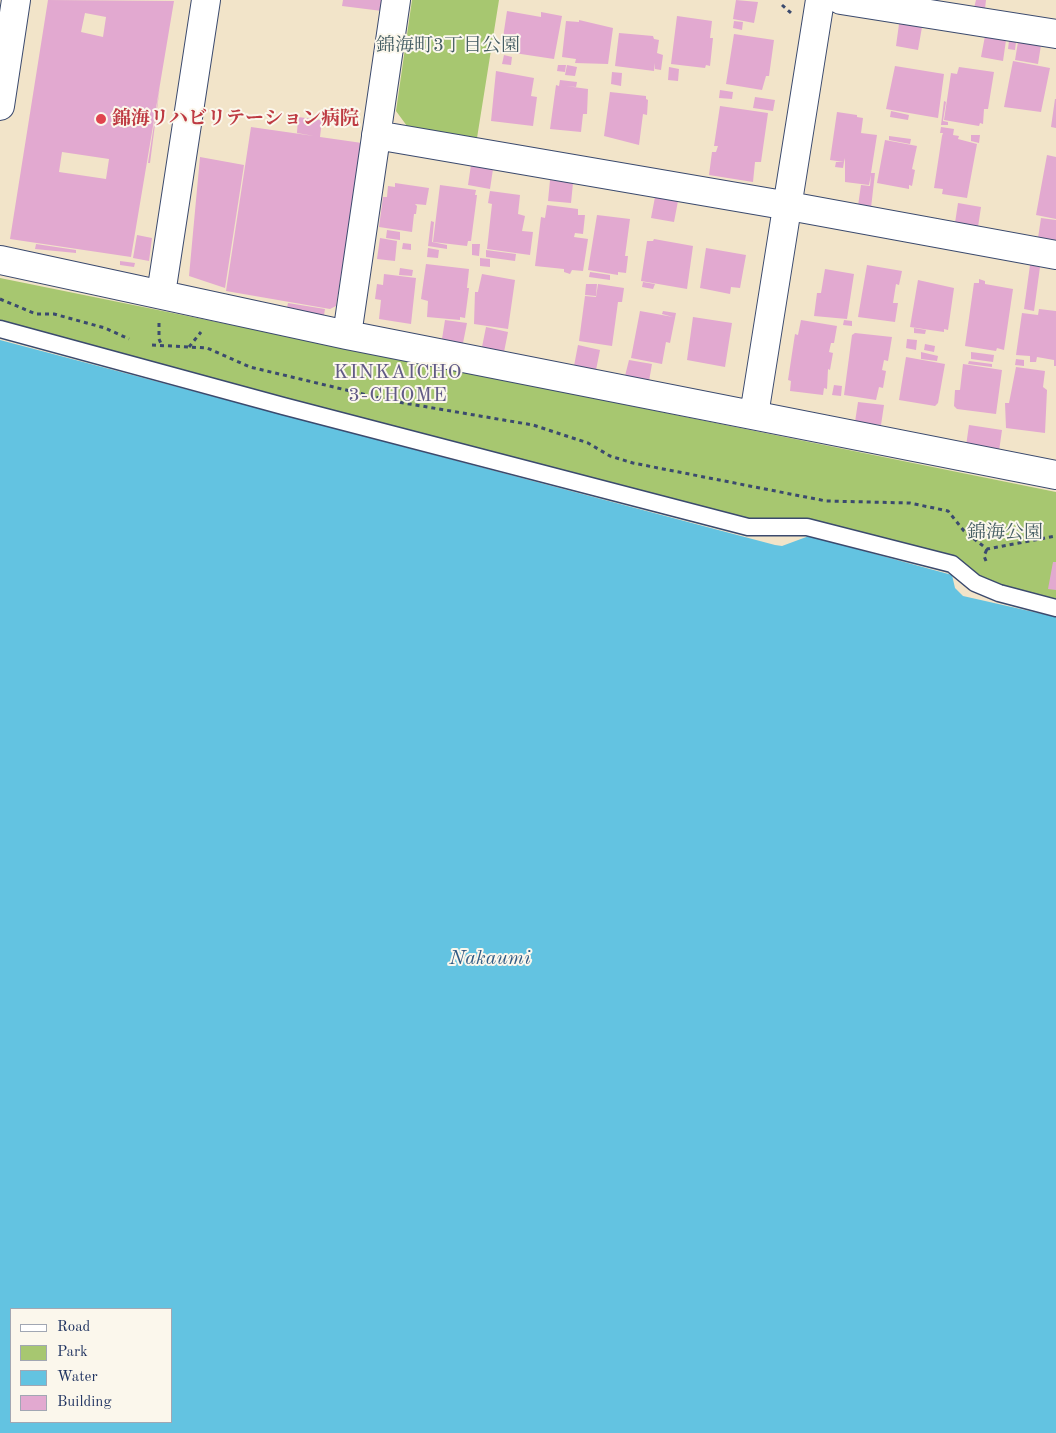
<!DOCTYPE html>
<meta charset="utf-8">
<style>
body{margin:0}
#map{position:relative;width:1056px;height:1433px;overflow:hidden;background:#f2e4c9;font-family:"Old Standard TT",serif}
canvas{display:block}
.legend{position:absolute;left:10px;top:1308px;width:162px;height:115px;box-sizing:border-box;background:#fbf7ec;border:1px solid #a1a7b3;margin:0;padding:6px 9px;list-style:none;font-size:15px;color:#1b2f5e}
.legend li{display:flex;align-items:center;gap:10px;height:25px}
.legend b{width:25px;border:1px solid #a1a7b3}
</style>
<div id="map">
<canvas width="1056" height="1433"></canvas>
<ul class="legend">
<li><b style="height:6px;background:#fff"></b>Road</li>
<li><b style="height:14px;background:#a7c770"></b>Park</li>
<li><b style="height:14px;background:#63c3e1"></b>Water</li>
<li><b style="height:14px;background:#e2a9d0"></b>Building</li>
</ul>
</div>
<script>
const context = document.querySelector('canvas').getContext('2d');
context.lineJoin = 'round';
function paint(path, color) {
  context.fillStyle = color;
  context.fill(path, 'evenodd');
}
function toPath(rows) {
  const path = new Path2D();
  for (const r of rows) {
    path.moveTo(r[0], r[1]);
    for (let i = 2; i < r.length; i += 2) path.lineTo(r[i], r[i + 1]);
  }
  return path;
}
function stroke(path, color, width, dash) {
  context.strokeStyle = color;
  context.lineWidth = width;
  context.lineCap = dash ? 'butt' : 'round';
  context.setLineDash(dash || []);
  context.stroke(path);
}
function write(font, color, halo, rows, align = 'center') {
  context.font = font + ' "Old Standard TT","Noto Serif JP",serif';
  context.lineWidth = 4;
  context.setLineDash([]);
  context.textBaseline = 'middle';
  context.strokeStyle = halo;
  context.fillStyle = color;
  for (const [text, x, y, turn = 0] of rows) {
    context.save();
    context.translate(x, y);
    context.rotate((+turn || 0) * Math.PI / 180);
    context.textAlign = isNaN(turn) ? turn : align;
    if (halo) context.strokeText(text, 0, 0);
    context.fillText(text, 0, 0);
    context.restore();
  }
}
paint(toPath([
 [412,0,499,0,477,138,407,126,396,111],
 [0,278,1056,492,1056,599,996,584,981,577,953,556,807,519,746,518,157,364,0,321]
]), '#a7c770');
paint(toPath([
 [0,340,775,545,782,546,809,536,952,575,955,588,963,596,1056,617,1056,1433,0,1433],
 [11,1309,171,1309,171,1422,11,1422]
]), '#63c3e1');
paint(toPath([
 [48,0,174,1,131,257,10,239],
 [85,13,106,17,103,37,81,32],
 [62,152,109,159,106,179,59,172],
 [343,0,383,0,382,11,342,6],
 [736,0,758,2,754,23,733,19],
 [976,0,986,0,985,9,974,8],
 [507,11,541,17,541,12,562,16,554,59,501,51],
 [677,16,712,21,710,38,713,38,710,66,706,65,705,68,671,64],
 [579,20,613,28,608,64,575,63,576,59,562,57,566,21,579,22],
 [734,21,743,22,742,30,733,28],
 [899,24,922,27,918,50,896,46],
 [619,33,653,36,654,39,659,40,657,53,663,55,661,70,655,69,655,63,654,71,615,66],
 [734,34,774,40,769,76,766,76,762,90,726,84],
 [985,36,1006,40,1003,61,981,57],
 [1009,41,1016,42,1015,50,1008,49],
 [1018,42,1041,45,1038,64,1015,60],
 [504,55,512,57,511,65,502,64],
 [1013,61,1050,68,1041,112,1004,107],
 [558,65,566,65,565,72,557,71],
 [567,65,577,67,575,76,565,75],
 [895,66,944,74,938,118,886,109],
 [669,67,679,69,678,81,668,80],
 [959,67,994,72,988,109,984,109,983,124,980,123,979,126,944,120,951,73,957,74],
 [496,71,534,78,531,96,537,97,533,126,491,121],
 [612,72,622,73,621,86,611,84],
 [560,80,577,82,576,87,566,86,588,89,587,114,583,114,581,132,550,129,556,85,559,86],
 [160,86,150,163,148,163],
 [720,90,733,92,732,99,719,98],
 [610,92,646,96,646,99,648,100,647,115,643,114,639,145,604,136],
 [755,97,775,100,773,111,753,108],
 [1055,99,1056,99,1056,128,1051,127],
 [944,101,946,102,943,121,948,122,948,125,941,125],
 [720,106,768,113,761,162,755,162,753,182,709,175,712,152,716,152,718,146,714,146],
 [891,111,909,115,908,120,890,117],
 [837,112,857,115,857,117,863,118,861,133,877,135,871,173,875,173,871,208,858,206,861,185,870,186,871,175,869,185,845,182,845,162,849,162,845,162,845,158,844,162,830,160],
 [298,117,322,120,320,137,362,143,336,306,330,309,226,291,251,127,314,136,297,133],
 [941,127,954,129,953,135,959,136,958,139,977,144,967,198,942,194,943,189,934,188,942,136,943,133,940,133],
 [971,135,980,135,979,143,971,141],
 [889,136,911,139,910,144,889,140],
 [885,140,917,146,912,169,915,170,912,186,909,185,909,189,877,183],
 [1047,155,1056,157,1056,219,1036,215],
 [200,157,244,165,225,288,189,276],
 [836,162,844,162,843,168,835,167],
 [471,165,493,169,490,189,468,185],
 [550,180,573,183,571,203,548,201],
 [395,183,429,188,426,205,415,204,417,206,416,214,414,214,412,232,379,227,383,197,387,197,388,186,395,187],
 [440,185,476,190,475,195,477,195,471,241,468,241,467,246,433,242],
 [490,191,520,195,518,214,525,216,522,231,533,232,530,255,487,249,492,204,488,203],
 [655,197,678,201,674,222,651,218],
 [958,203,981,207,978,227,955,223],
 [547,205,578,209,578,215,585,215,583,234,575,233,574,237,588,239,583,271,572,270,570,274,564,272,564,269,535,266,541,217,545,218],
 [597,215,630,219,625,256,628,256,626,273,618,272,618,275,588,270],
 [1041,218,1056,220,1056,241,1038,238],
 [431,221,434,222,432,242,447,245,447,249,428,246],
 [387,230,400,232,400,240,386,238],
 [137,235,152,238,149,261,133,258],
 [380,238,397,241,395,261,377,259],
 [654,239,693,246,687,289,641,281,647,241,653,241],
 [403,243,411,244,411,250,402,249],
 [36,244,76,250,76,253,35,249],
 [472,244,480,244,479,256,472,255],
 [428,248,439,250,438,258,427,257],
 [706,248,746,255,740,288,731,287,730,294,700,288],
 [486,250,516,254,515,261,486,257],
 [480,258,490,259,490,267,480,266],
 [120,261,135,263,134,267,120,265],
 [426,264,469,269,467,288,469,288,465,318,460,317,460,320,427,317,428,301,421,299],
 [867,265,902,271,899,285,896,284,893,303,898,303,895,322,858,317],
 [1030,265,1040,267,1034,311,1024,309],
 [400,268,413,270,412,276,399,275],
 [825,269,854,274,847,319,814,316,817,293,821,293],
 [590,272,610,275,610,280,589,277],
 [384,274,416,278,411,324,379,319,381,300,375,299,377,284,383,285],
 [482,274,515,280,508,329,474,324,475,292,478,292],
 [979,279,985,281,985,284,1013,289,1004,350,997,348,996,351,965,346,974,283,979,283],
 [918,280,954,288,948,330,944,329,944,332,910,327],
 [643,282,655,284,653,289,642,287],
 [586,284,597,284,596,296,585,295],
 [598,284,624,288,622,302,618,302,612,346,579,341,585,296,596,297],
 [288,303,325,309,324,315,287,308],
 [1039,309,1056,311,1056,366,1054,366,1054,360,1037,357,1036,362,1030,362,1030,356,1016,355,1022,313,1038,315],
 [640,311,673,317,662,314,663,311,676,313,670,343,666,342,662,364,631,358],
 [693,317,732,323,725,367,687,360],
 [445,320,467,323,463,343,442,339],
 [801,320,837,326,834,343,831,343,829,352,833,353,830,370,828,369,827,389,824,388,823,395,790,391,791,381,788,380,795,334,798,335],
 [844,320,852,321,852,326,843,325],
 [486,327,508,332,504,352,482,347],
 [914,328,926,330,925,334,914,333],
 [855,333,892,337,888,361,884,360,882,370,886,371,883,388,879,387,876,400,844,395,852,335],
 [907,339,917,340,916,350,906,348],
 [925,344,935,346,934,352,924,350],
 [578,345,600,350,596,370,574,366],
 [921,352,938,356,937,361,921,359],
 [971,352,994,355,993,362,971,359],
 [906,357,945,364,938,403,935,406,899,400],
 [1016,359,1024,360,1024,366,1015,365],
 [629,360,652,364,649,381,625,376],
 [969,361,992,364,992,367,968,364],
 [963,364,1002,370,996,414,957,409,954,406,955,390,960,390],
 [1016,367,1045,371,1043,387,1047,390,1045,433,1006,428,1005,403,1009,403],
 [834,385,842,386,841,396,832,395],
 [858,402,884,405,881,425,855,422],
 [969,425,1002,430,999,451,966,446],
 [1053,562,1056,562,1056,590,1048,589]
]), '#e2a9d0');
const service = toPath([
 [0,329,283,406,748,527,807,527,952,564,975,583,999,593,1056,608]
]);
const minor = toPath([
 [841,0,1056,34],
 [0,106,16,0],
 [376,135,789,206,1056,255],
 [0,260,347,335,1056,475],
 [161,294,206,0],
 [347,335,396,0],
 [754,415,820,0]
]);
stroke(service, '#3b4a6e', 19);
stroke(minor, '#3b4a6e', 30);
stroke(toPath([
 [782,5,791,13],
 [0,299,36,314,54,314,105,328,129,339],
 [159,323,159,339,162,346],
 [152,345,207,348,250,367,392,401,533,425,588,443,610,456,633,463,826,501,910,503,948,511,964,531,987,549,1056,536],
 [189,347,201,332],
 [986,561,984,556,987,549]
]), '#3b4a6e', 3, [4, 4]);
stroke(service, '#fff', 16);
stroke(minor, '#fff', 28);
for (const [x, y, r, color] of [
 [101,119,6,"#e0444e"]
]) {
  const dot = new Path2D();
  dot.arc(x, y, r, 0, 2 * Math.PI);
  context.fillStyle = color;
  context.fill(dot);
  stroke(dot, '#fbf7ec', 2);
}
write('19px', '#455d63', '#fbf7ec', [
 ["錦海町3丁目公園",448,46],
 ["錦海公園",1005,533]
]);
write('bold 19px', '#be3a42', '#fbf7ec', [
 ["錦海リハビリテーション病院",112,119]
], 'left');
context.letterSpacing = '1px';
write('20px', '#615a86', '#fbf7ec', [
 ["KINKAICHO",398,373],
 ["3-CHOME",398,396]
]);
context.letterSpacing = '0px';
write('italic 20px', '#315b85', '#fbf7ec', [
 ["Nakaumi",490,959]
]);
</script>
